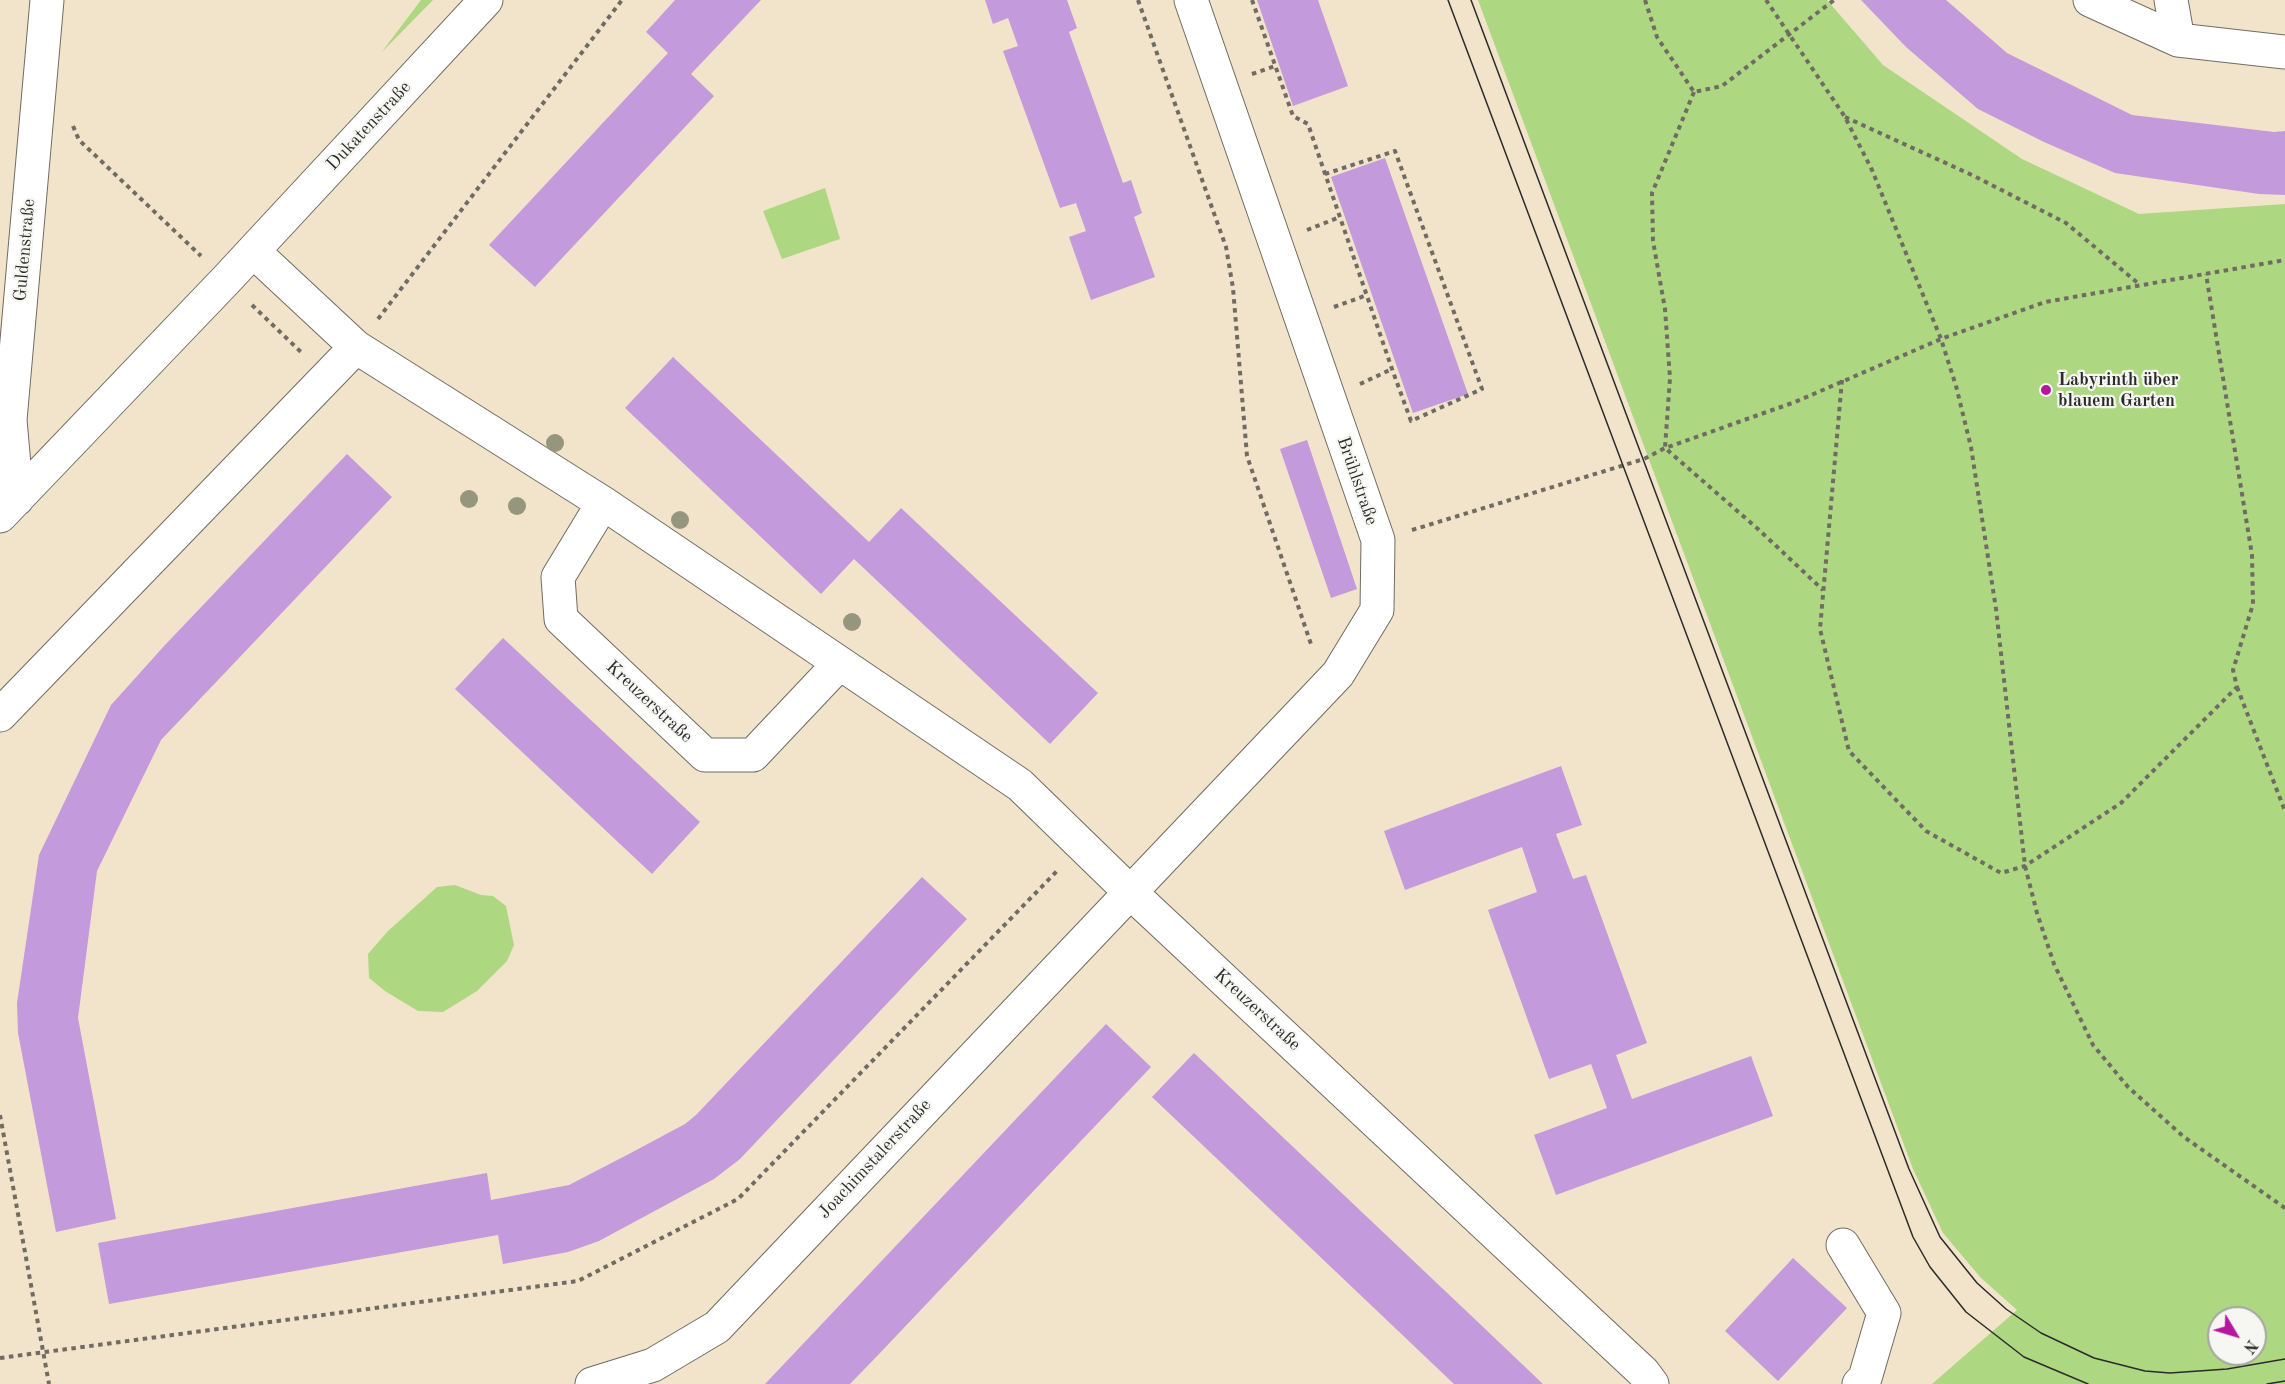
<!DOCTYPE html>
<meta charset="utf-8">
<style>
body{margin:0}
#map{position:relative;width:2285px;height:1384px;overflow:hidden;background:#f1e4cb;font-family:"Old Standard TT",serif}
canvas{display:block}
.north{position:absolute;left:2207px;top:1306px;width:60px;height:60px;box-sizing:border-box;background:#f6f6f2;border:2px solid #a5a5a2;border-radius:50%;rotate:128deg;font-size:16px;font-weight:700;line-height:24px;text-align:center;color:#2b2b2b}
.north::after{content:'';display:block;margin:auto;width:21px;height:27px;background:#b5179e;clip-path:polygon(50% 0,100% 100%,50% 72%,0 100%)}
</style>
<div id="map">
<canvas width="2285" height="1384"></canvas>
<div class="north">N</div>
</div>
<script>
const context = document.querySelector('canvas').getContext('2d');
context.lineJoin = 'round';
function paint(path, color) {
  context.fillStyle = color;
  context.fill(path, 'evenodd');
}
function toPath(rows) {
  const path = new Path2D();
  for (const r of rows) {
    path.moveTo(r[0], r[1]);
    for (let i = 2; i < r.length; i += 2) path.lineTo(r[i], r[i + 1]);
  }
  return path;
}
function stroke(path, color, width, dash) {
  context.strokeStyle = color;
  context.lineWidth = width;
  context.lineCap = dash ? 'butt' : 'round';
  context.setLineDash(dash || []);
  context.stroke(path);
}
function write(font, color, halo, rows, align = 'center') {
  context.font = font + ' "Old Standard TT",serif';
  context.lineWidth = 4.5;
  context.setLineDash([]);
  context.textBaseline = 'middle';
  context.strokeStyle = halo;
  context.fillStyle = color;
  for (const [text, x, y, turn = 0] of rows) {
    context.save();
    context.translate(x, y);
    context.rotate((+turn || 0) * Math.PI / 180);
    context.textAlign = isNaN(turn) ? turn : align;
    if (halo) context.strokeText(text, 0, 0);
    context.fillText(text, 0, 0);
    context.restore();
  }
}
paint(toPath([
 [421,0,433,0,381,53],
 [1478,0,1827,0,1883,65,2022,159,2139,214,2285,204,2285,1384,1932,1384,2017,1310,1981,1278,1943,1233,1913,1169],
 [2219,1318,2255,1318,2255,1354,2219,1354],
 [825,188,840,239,782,259,763,211],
 [455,885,481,895,493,896,506,906,514,945,507,961,477,991,443,1012,418,1011,385,991,369,978,368,954,388,931,437,887]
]), '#aed782');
paint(toPath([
 [675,0,761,0,691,74,714,96,535,287,489,245,668,53,646,32],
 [985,0,1067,0,1077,28,1069,32,1123,183,1131,180,1142,213,1134,217,1155,277,1091,300,1069,237,1086,231,1076,203,1060,208,1003,51,1018,46,1008,18,993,24],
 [1257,0,1318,0,1348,86,1293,106],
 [1861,0,1946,0,2007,53,2132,115,2274,132,2285,131,2285,195,2259,194,2115,173,2044,142,1978,109,1906,47],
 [1385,158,1468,394,1413,413,1331,177],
 [673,357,869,542,901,508,1098,693,1050,744,854,559,821,594,625,408],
 [1307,440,1357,589,1331,598,1280,449],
 [347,454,392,497,161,740,97,871,78,1018,116,1219,56,1232,18,1033,17,1003,39,855,111,705,165,645],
 [503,638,700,822,652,874,455,689],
 [1561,766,1582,825,1556,834,1573,879,1586,875,1647,1043,1616,1055,1632,1099,1751,1056,1773,1116,1556,1195,1534,1135,1607,1108,1591,1064,1549,1079,1488,910,1537,892,1522,847,1405,890,1384,831],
 [922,877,967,919,740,1159,714,1179,599,1241,568,1252,503,1264,498,1235,109,1304,98,1243,487,1173,491,1200,569,1185,627,1155,685,1124,696,1115],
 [1106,1024,1151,1067,880,1353,850,1384,765,1384],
 [1194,1053,1481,1325,1543,1384,1454,1384,1152,1097],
 [1793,1258,1847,1308,1778,1381,1725,1331]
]), '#c39adb');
const minor = toPath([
 [2090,0,2178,40,2285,52],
 [2171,0,2178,40],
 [356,347,603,503,1020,785,1129,891,1643,1372,1652,1384],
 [17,499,10,420,47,0],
 [603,503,558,577,561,619,705,755,753,755,839,664],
 [0,516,226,280,486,0],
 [0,715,356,347,253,251],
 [1843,1245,1884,1313,1865,1378,1859,1384],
 [592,1384,653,1365,717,1327,1338,674,1377,610,1378,540,1191,0]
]);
stroke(minor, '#706c63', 35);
stroke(toPath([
 [1138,0,1226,247,1233,288,1247,456,1312,647],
 [1252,0,1293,116,1308,124,1392,369,1411,421,1482,389,1395,151,1325,174],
 [1645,0,1657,37,1694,92,1722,86,1834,0],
 [1766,0,1845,117,1872,170,1941,339,1956,386,1971,447,1996,609,2025,866,2037,913,2054,964,2093,1045,2128,1087,2184,1137,2285,1208],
 [1252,74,1275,66],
 [1694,92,1652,193,1653,241,1665,309,1670,378,1665,448,1758,529,1823,590],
 [1845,117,1974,176,2066,223,2139,284],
 [73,126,79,140,201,256],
 [1307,230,1340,217],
 [252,305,303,354],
 [1334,307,1367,295],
 [378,319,622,0],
 [1842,380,1820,629,1849,751,1926,831,2001,873,2025,866,2121,803,2237,687,2233,670,2253,604,2252,555,2206,274],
 [1360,384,1392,369],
 [1412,530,1644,459,1665,448,1795,402,1941,339,2045,302,2285,260],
 [2237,687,2285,811],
 [0,1115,49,1384],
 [0,1358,578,1281,738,1199,1057,871]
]), '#706c63', 4, [4.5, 4.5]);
stroke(minor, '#fff', 33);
stroke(toPath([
 [1448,0,1913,1237,1930,1267,1966,1312,2024,1357,2088,1384],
 [1471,0,1909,1169,1940,1237,1977,1283,2006,1309,2041,1333,2094,1358,2145,1371,2170,1373,2227,1369,2285,1359],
 [2267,1384,2285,1381]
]), '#2b2b2b', 1.5);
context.fillStyle = '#96967f';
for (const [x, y] of [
 [555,443],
 [469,499],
 [517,506],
 [680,520],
 [852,622]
]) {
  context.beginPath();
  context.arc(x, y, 9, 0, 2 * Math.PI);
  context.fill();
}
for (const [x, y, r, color] of [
 [2046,390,6,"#b5179e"]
]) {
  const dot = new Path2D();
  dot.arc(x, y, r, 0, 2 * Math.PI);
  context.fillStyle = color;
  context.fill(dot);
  stroke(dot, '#f6f6f2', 2);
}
write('18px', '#2b2b2b', '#f6f6f2', [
 ["Dukatenstraße",369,126,-47],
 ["Guldenstraße",25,250,-85],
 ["Brühlstraße",1357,481,71],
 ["Kreuzerstraße",649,702,43],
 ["Kreuzerstraße",1257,1010,43],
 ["Joachimstalerstraße",875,1159,-47]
]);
write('bold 18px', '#2b2b2b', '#f6f6f2', [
 ["Labyrinth über",2058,380],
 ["blauem Garten",2058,401]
], 'left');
</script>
